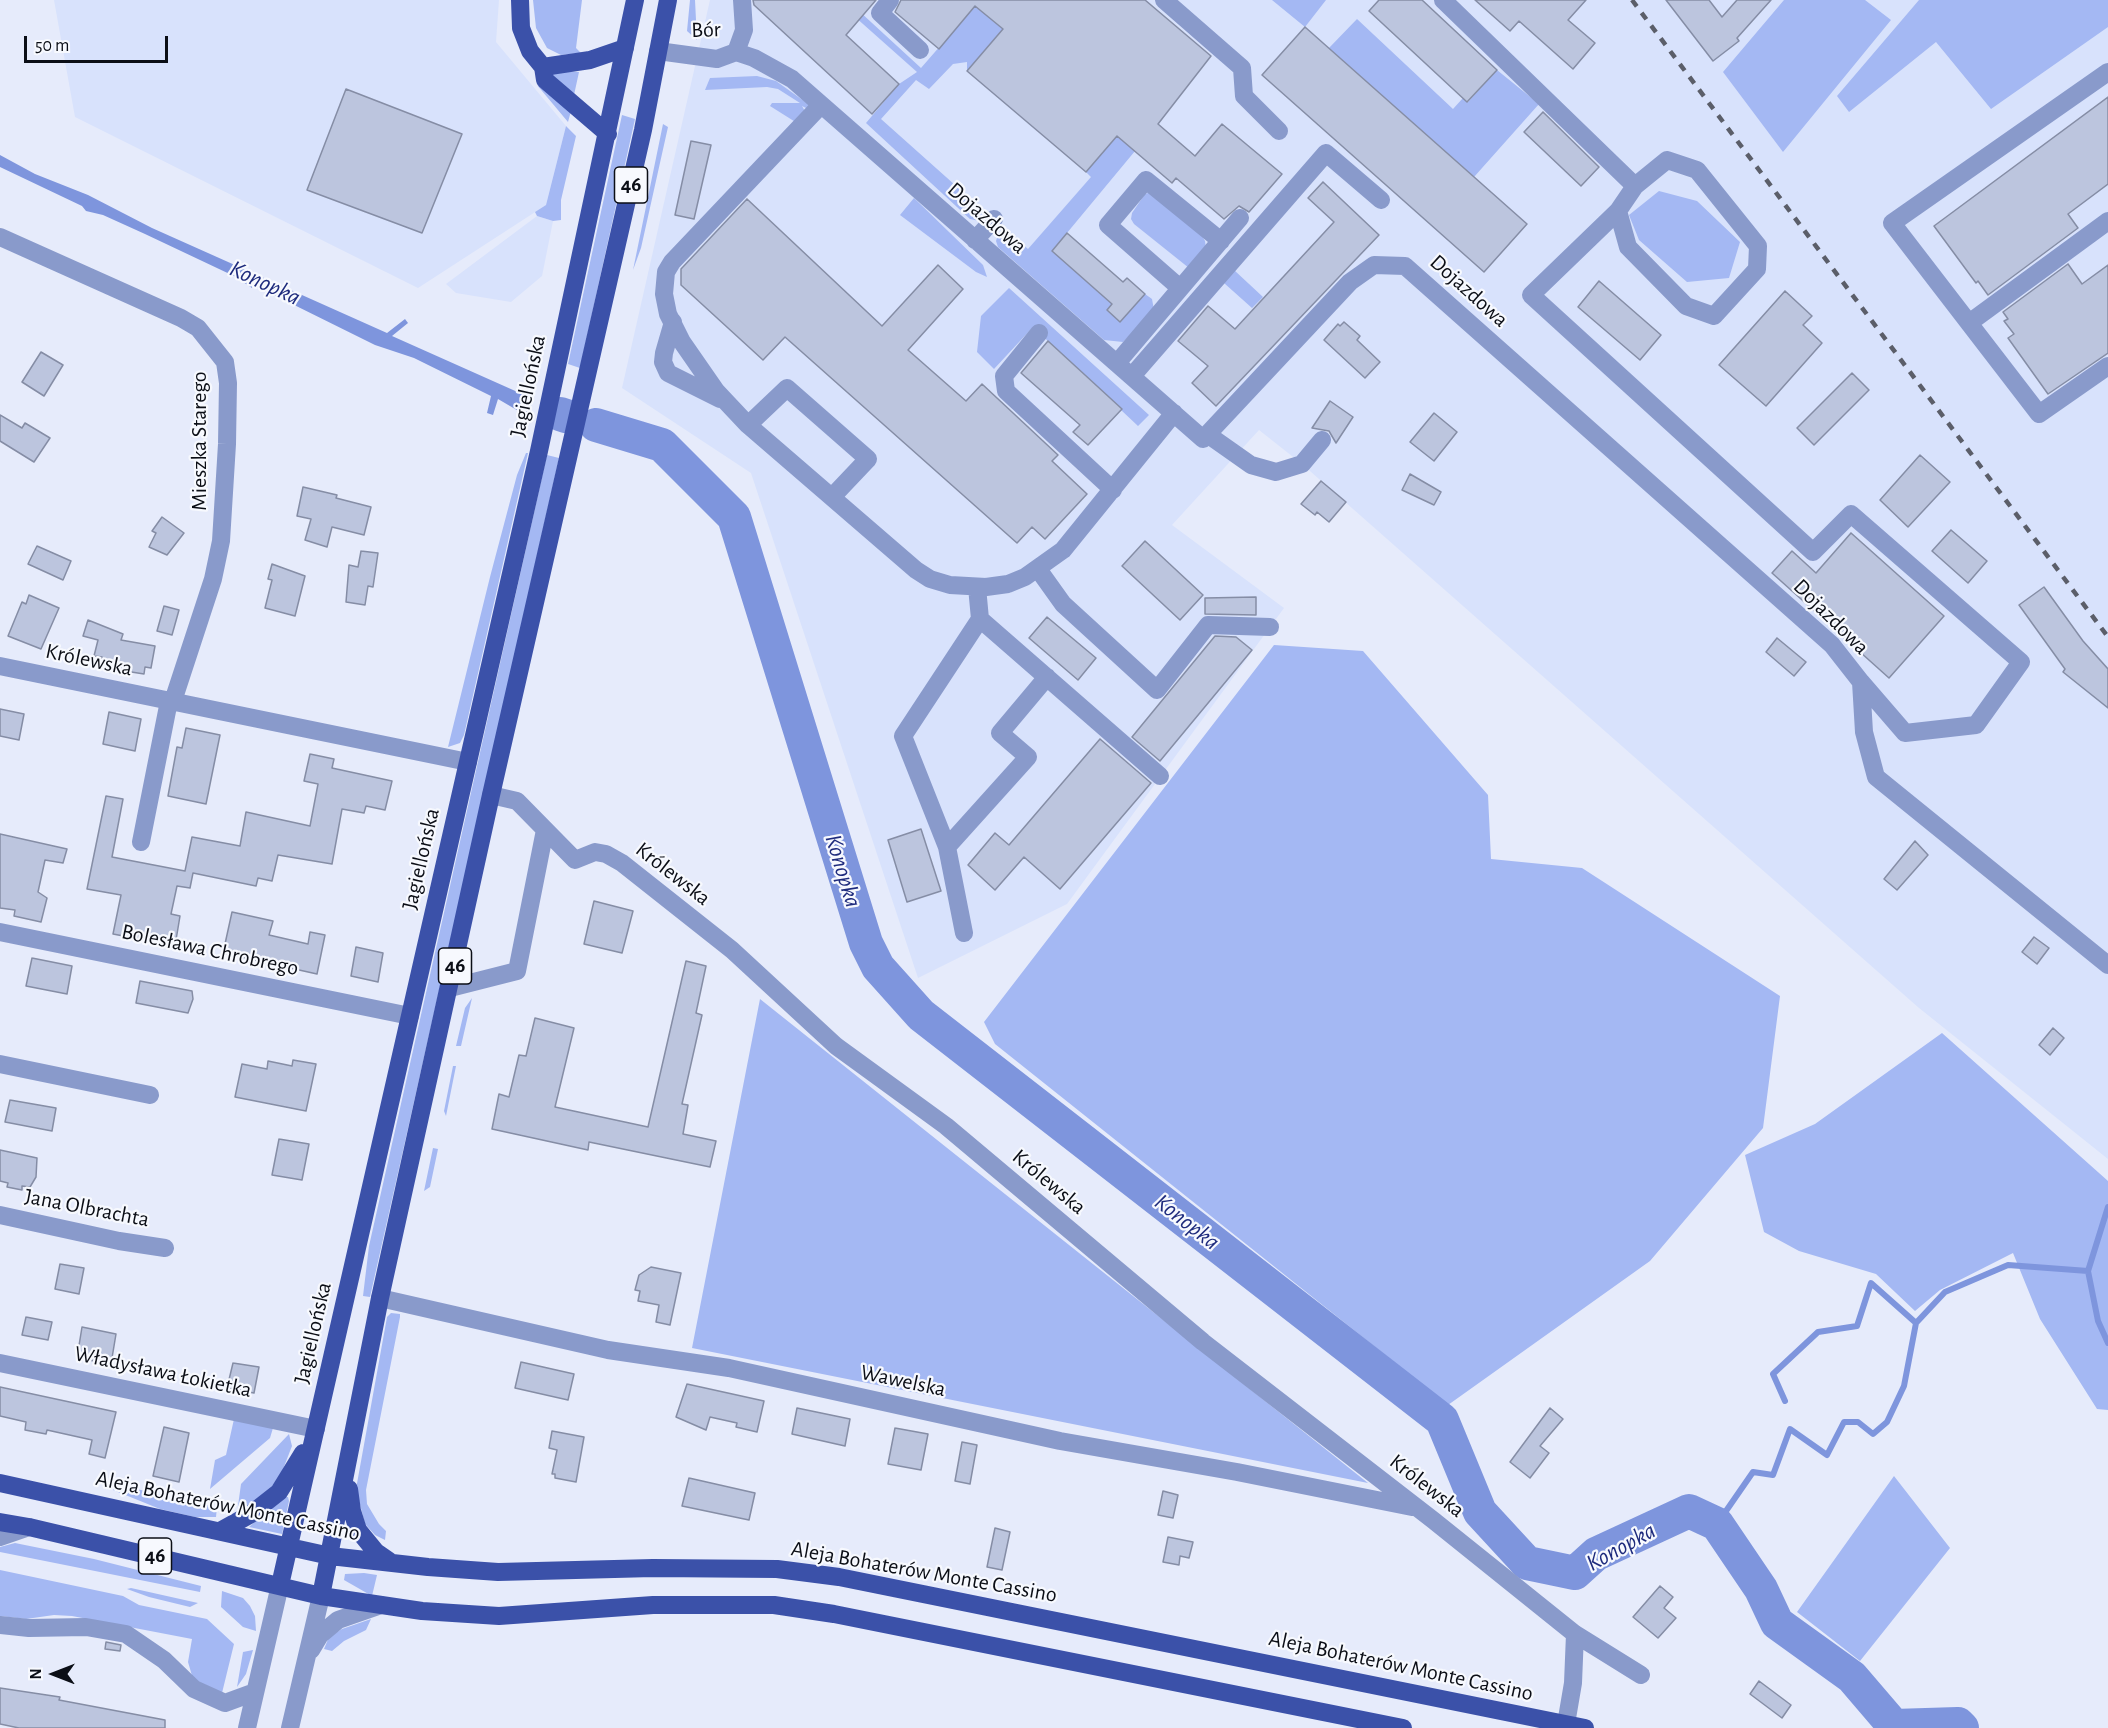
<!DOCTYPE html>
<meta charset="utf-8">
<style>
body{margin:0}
#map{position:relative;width:2108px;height:1728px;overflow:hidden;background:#e6ebfb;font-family:"Alegreya Sans",sans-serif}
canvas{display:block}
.north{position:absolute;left:24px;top:1644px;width:60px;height:60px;-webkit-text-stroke:4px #f7f9fe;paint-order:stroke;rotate:270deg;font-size:16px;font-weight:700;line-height:24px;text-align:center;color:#0b0e16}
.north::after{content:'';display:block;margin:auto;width:21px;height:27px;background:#0b0e16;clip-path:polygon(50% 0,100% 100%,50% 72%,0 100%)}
.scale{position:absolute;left:24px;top:36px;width:144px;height:27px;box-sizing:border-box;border:3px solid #0b0e16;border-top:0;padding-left:8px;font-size:18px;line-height:21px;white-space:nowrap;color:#0b0e16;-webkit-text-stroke:4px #f7f9fe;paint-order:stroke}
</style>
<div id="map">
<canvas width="2108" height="1728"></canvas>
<div class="north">N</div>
<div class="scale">50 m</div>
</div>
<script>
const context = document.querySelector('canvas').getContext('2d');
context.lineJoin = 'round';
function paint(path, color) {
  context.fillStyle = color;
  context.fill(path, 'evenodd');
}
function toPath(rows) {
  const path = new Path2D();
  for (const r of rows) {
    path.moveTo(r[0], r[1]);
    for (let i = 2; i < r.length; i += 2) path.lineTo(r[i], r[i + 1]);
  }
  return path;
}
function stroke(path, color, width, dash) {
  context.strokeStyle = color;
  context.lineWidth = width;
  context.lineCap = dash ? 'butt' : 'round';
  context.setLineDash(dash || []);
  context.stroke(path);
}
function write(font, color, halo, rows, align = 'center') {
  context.font = font + ' "Alegreya Sans",sans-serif';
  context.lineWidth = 4.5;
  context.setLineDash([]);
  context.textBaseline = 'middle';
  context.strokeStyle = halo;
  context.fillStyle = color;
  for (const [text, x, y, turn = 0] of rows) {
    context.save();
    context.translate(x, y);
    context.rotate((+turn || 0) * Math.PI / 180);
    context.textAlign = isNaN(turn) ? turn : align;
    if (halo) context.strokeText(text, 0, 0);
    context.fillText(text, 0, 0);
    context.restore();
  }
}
paint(toPath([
 [54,0,499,0,496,42,566,126,546,205,418,288,75,117],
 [710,0,2108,0,2108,1159,1919,1008,1302,464,1259,430,1172,525,1284,608,1067,904,918,978,751,473,622,388],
 [537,216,553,221,542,276,511,302,456,293,446,284]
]), '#d8e2fc');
paint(toPath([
 [533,0,582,0,576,48,581,53,561,55,547,48,536,28],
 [690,0,695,0,697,40,687,31],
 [836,0,847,0,921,68,975,6,1003,29,967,71,967,62,953,64,929,89,916,80,881,119,983,210,979,221,970,219,866,123,899,84,917,72],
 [1272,0,1326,0,1305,27],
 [1784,0,1865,0,1891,20,1783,152,1723,72],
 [1919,0,2108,0,2108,27,1991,109,1936,42,1849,112,1837,96],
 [1357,19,1453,109,1463,98,1468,102,1497,70,1539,104,1474,177,1329,48],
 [549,70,579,72,574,95,561,87],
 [757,76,776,81,811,106,808,109,802,106,806,113,797,123,770,106,772,103,800,103,778,89,767,87,705,90,710,78],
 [537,85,571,111,568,122],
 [622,115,635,119,580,368,568,364],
 [663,124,668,127,641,248,633,270],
 [566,126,576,136,561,200,561,220,553,221,537,216,535,212,546,205],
 [1117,135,1135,151,1052,251,1112,304,1107,310,1120,321,1145,294,1152,299,1154,310,1123,342,1104,340,998,247,996,241,998,235,1011,234,1028,249,1091,177,1086,172],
 [1659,191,1697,201,1740,242,1729,278,1687,282,1639,240,1629,215],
 [1151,192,1201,234,1205,241,1206,249,1189,268,1134,224,1131,219,1132,213,1145,194],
 [914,198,983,265,987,277,976,272,900,215],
 [1234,270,1263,297,1252,308,1224,283],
 [1009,288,1149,415,1138,426,1033,327,994,369,977,352,981,316],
 [526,453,528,453,464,735,460,743,448,747,490,577,517,475],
 [547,455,559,458,370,1297,363,1296,369,1246],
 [1274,645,1363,651,1488,795,1491,859,1582,868,1780,996,1763,1128,1650,1261,1448,1405,995,1044,984,1022],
 [472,998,461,1046,456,1046,465,1008],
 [760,999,1368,1483,692,1348],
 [1942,1033,2108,1181,2108,1410,2097,1409,2040,1319,2013,1253,1940,1290,1915,1311,1876,1274,1799,1251,1764,1232,1745,1155,1815,1124],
 [453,1066,456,1066,446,1116,444,1111],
 [433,1148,438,1149,430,1187,424,1191],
 [391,1313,400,1314,400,1317,366,1490,367,1504,379,1524,386,1531,385,1540,375,1535,365,1524,356,1489,387,1317],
 [234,1419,273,1428,270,1438,210,1489,215,1460,226,1455],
 [289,1434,292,1446,280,1477,262,1498,237,1513,241,1484],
 [1894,1476,1950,1548,1860,1661,1797,1612],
 [114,1484,217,1507,216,1517,195,1517,160,1509,113,1490],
 [283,1497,288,1497,289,1501,282,1534,249,1527],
 [15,1543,94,1559,201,1586,200,1592,0,1552,0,1547],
 [0,1570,123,1596,139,1605,207,1619,234,1644,222,1693,193,1679,188,1662,192,1639,72,1616,54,1615,26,1619,0,1616],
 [364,1573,377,1575,372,1596,344,1580,345,1574],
 [127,1589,131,1588,198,1603,190,1607,149,1597],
 [222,1591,243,1598,250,1606,255,1616,256,1631,243,1627,221,1607],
 [371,1619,366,1630,344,1641,332,1651,324,1649,329,1637,342,1629],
 [253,1650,246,1674,237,1687,243,1652]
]), '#a4b8f3');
paint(toPath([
 [0,155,35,174,88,195,152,228,387,333,405,319,408,323,392,336,531,398,527,416,498,399,493,415,487,413,491,396,414,358,375,345,272,294,253,286,252,288,236,277,145,234,103,215,86,211,82,206,0,167]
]), '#7e95dd');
stroke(toPath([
 [2088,1271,2108,1207],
 [1785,1401,1773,1374,1818,1332,1857,1326,1871,1283,1916,1323],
 [1717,1524,1753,1472,1773,1475,1790,1429,1827,1455,1844,1422,1858,1422,1873,1434,1887,1422,1904,1386,1916,1323,1945,1292,2008,1265,2088,1271,2098,1321,2108,1343]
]), '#7e95dd', 6);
stroke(toPath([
 [560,414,566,416],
 [596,425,662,445,734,517,866,943,878,967,921,1015,1442,1420,1480,1512,1527,1563,1575,1573,1596,1554,1689,1511,1717,1524,1761,1589,1777,1623,1852,1677,1894,1726,1958,1724,1962,1728]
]), '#7e95dd', 34);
const building = toPath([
 [753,0,876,0,846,35,899,84,872,114,754,5,753,0],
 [901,0,1145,0,1211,56,1158,124,1195,156,1222,124,1282,174,1249,212,1239,206,1224,219,1176,178,1172,183,1117,136,1086,172,967,71,1003,29,975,6,939,49,895,12,901,0],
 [1379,0,1422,0,1497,70,1467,102,1369,11,1379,0],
 [1475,0,1586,0,1568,20,1595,43,1573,69,1519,21,1510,31,1475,0],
 [1666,0,1709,0,1722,17,1737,0,1771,0,1737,38,1739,41,1713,61,1666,0],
 [1305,27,1527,224,1484,272,1262,75,1305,27],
 [346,89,462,134,422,233,307,190,346,89],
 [2108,97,2108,184,2068,214,2078,228,1988,295,1978,281,1976,283,1934,226,2108,97],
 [1543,112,1599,167,1581,186,1524,132,1543,112],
 [691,141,711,145,694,219,675,215,691,141],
 [1323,182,1379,235,1216,406,1192,383,1208,366,1178,341,1208,306,1235,329,1334,222,1308,198,1323,182],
 [747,199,882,326,938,265,963,289,908,350,966,401,982,384,1058,455,1052,461,1087,494,1045,539,1032,527,1017,543,785,337,763,360,681,285,681,269,747,199],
 [1067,233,1123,282,1127,278,1145,294,1120,322,1107,310,1112,304,1052,251,1067,233],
 [2068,264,2082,284,2108,265,2108,353,2048,394,2008,338,2014,334,2004,321,2008,319,2003,312,2068,264],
 [1599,281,1661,335,1640,360,1578,307,1599,281],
 [1785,291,1812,316,1803,325,1822,343,1766,406,1719,365,1785,291],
 [1344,322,1360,336,1357,340,1380,362,1365,378,1324,340,1338,324,1340,326,1344,322],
 [1048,341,1122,409,1088,445,1073,432,1080,425,1021,373,1048,341],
 [41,352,63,365,44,396,22,382,41,352],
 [1852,373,1869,390,1814,445,1797,428,1852,373],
 [1330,401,1353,417,1336,443,1329,431,1312,428,1330,401],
 [1434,413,1457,432,1434,461,1410,442,1434,413],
 [0,415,22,428,25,423,50,438,34,462,0,441,0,415],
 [1920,455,1950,482,1908,527,1880,500,1920,455],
 [1410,474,1441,492,1434,505,1402,490,1410,474],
 [1321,481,1346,502,1329,522,1317,512,1315,515,1301,504,1321,481],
 [303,487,337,495,336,498,371,507,364,535,332,527,327,547,305,540,311,519,297,516,303,487],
 [162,517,184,533,167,555,149,547,156,533,152,531,162,517],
 [1951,530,1987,561,1968,583,1932,551,1951,530],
 [1851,533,1944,616,1889,678,1772,573,1792,551,1816,573,1851,533],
 [1145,541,1203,595,1180,620,1122,566,1145,541],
 [37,546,71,561,63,580,28,564,37,546],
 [361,551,378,553,373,587,368,586,365,605,346,602,349,565,358,567,361,551],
 [272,564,305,576,295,616,265,608,272,580,268,579,272,564],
 [2044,587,2083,641,2108,669,2108,708,2063,672,2065,669,2019,605,2044,587],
 [29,595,59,608,41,649,8,636,22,602,26,604,29,595],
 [1256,597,1256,615,1205,614,1205,598,1256,597],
 [164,606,179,610,172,635,157,631,164,606],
 [1047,617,1096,658,1078,680,1029,638,1047,617],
 [88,620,123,634,121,640,155,646,151,668,145,667,144,674,100,667,102,657,94,656,98,640,83,636,88,620],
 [1215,636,1236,637,1252,650,1160,761,1132,737,1215,636],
 [1777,638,1806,662,1794,676,1766,652,1777,638],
 [0,709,24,714,19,740,0,736,0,709],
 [109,712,141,719,135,751,103,744,109,712],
 [186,728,220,735,206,804,168,796,177,747,182,748,186,728],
 [1100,739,1151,783,1060,889,1024,857,995,890,968,865,995,833,1009,845,1100,739],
 [310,754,334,759,332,768,392,781,385,810,366,806,364,813,342,809,332,864,278,855,272,881,258,878,256,886,193,873,190,888,177,886,171,914,180,916,175,946,113,934,121,895,87,889,106,796,123,799,112,857,185,871,192,837,240,846,246,812,310,826,318,784,304,781,310,754],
 [921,829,941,891,907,902,888,840,921,829],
 [0,834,67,849,63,863,45,860,38,892,47,898,41,922,14,916,15,910,0,908,0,834],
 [1915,841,1928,855,1897,890,1884,879,1915,841],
 [594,901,633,911,622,953,584,944,594,901],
 [232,912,273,921,269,935,308,944,310,932,325,935,317,974,223,953,232,912],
 [2034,937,2049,948,2037,964,2022,952,2034,937],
 [356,947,383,953,378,982,351,976,356,947],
 [32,958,72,966,67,994,26,986,32,958],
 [686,961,706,966,696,1013,702,1015,682,1104,688,1105,683,1134,716,1141,710,1167,589,1142,588,1150,492,1129,499,1094,509,1097,519,1055,526,1056,535,1018,574,1028,555,1107,648,1127,686,961],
 [140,981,192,991,193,999,188,1013,136,1003,140,981],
 [2053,1028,2064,1038,2050,1055,2039,1045,2053,1028],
 [293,1060,316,1064,306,1111,235,1097,242,1064,267,1069,268,1061,292,1066,293,1060],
 [10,1100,56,1108,52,1131,5,1122,10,1100],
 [279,1139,309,1144,302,1180,272,1175,279,1139],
 [0,1150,37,1158,36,1177,30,1187,22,1186,22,1190,7,1187,8,1183,0,1181,0,1150],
 [60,1264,84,1268,79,1294,55,1289,60,1264],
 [651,1267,681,1273,670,1325,656,1322,659,1305,638,1301,640,1291,635,1290,639,1275,651,1267],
 [26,1317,52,1322,48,1340,22,1335,26,1317],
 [82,1327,116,1334,111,1364,77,1358,82,1327],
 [521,1362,574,1374,568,1400,515,1388,521,1362],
 [233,1363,259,1367,254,1393,227,1388,233,1363],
 [687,1384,764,1401,757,1432,736,1427,737,1423,710,1417,706,1430,676,1417,687,1384],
 [0,1387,116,1412,105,1458,89,1454,92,1440,47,1430,46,1434,25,1430,26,1422,0,1416,0,1387],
 [797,1408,850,1419,845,1446,792,1434,797,1408],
 [1550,1408,1563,1419,1540,1446,1549,1453,1530,1478,1510,1462,1550,1408],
 [164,1427,189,1433,179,1482,153,1476,164,1427],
 [895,1428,928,1434,921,1470,888,1464,895,1428],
 [552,1431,584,1437,576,1482,555,1478,555,1474,552,1474,557,1450,549,1448,552,1431],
 [962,1442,977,1445,970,1484,955,1481,962,1442],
 [689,1478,755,1493,749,1520,682,1506,689,1478],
 [1163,1491,1178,1495,1173,1518,1158,1515,1163,1491],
 [995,1528,1010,1532,1002,1570,987,1567,995,1528],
 [1168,1537,1193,1542,1189,1558,1180,1556,1179,1565,1163,1562,1168,1537],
 [1660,1586,1673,1597,1664,1608,1676,1618,1658,1638,1633,1617,1660,1586],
 [106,1642,121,1645,120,1651,105,1649,106,1642],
 [1759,1681,1791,1705,1782,1718,1750,1694,1759,1681],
 [0,1688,60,1697,59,1700,165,1720,165,1728,19,1728,0,1724,0,1688]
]);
paint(building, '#bcc5de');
stroke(building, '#858da5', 1.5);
stroke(toPath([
 [890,0,880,13,920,50],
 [1164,0,1242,68,1244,96,1279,131],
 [1443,0,1635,186],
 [658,51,717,59,736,52,744,30,742,0],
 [736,52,754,58,792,79,1203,439,1350,282,1374,265,1405,266,1832,645,1861,682,1864,732,1876,777,2108,965],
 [2108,72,1892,223,2039,414,2108,366],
 [821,105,672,262,666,272,664,294,668,314,682,342,716,391,748,425,916,570,930,579,950,585,986,587,1008,584,1025,577,1063,550,1174,413],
 [1667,160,1697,170,1758,246,1757,269,1714,316,1686,306,1628,247,1618,211,1635,186,1667,160],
 [1618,211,1531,295,1813,552,1851,514,2021,662,1976,725,1905,733,1861,682],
 [0,237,181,318,198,328,225,362,228,383,227,444,221,541,213,579,173,701],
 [975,240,994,219],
 [1180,288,1108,225,1146,180,1221,241],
 [673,322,664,353,663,362,668,373,720,399],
 [1969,323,2108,221],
 [1039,333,1004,376,1006,391,1113,490],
 [1117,363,1240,218],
 [1132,376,1326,153,1381,200],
 [748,425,787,388,868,459,832,497],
 [1207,434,1251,465,1276,472,1302,464,1322,440],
 [1038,569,1063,604,1157,690,1208,625,1270,627],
 [977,587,980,619,1160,776],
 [0,666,468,762],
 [491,795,517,801,575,860,595,852,606,854,622,863,732,950,836,1046,946,1126,1203,1342,1433,1520,1575,1634,1641,1675],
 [141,842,169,701],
 [947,847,903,736,980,619],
 [0,932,410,1016],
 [964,933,947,847,1028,757,1000,733,1047,677],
 [450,988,517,971,545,830],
 [0,1064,150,1095],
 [0,1215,119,1241,165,1248],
 [380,1298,608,1350,729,1368,1060,1441,1237,1472,1412,1507],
 [0,1363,316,1429],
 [0,1537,29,1527],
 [0,1625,29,1628,86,1627,126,1634,164,1660,194,1689,225,1703,255,1692],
 [311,1650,320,1635,338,1620,381,1605],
 [1566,1724,1573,1683,1575,1634],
 [247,1728,280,1585],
 [290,1728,321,1596]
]), '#899acb', 18);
stroke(toPath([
 [520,0,521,28,530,51,543,67,545,80,608,134],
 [543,67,590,60,625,48],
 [0,1483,330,1556,428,1567,498,1572,653,1568,777,1569,839,1577,1585,1728],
 [349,1489,352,1511,358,1530,376,1552,389,1561],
 [0,1522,29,1527,321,1596,422,1611,499,1616,653,1605,774,1605,834,1614,1403,1728],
 [222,1530,251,1514,279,1492,303,1453],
 [280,1585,539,451,635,0],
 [321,1596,380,1298,491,795,643,130,668,0]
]), '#3b51a9', 18);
stroke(toPath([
 [1632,0,2108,637]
]), '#5b5e69', 4.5, [8, 8]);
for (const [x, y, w] of [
 [631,185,33],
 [455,966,33],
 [155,1556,33]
]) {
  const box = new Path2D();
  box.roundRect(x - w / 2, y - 18, w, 36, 4.5);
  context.fillStyle = '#f7f9fe';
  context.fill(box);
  stroke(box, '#0b0e16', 1.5);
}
write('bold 21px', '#0b0e16', null, [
 ["46",631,185],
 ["46",455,966],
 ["46",155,1556]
]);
write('22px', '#0b0e16', '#f7f9fe', [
 ["Bór",706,30,-2],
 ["Dojazdowa",987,218,41],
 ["Dojazdowa",1469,291,42],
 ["Jagiellońska",528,386,-78],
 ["Mieszka Starego",199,441,-90],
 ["Dojazdowa",1831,617,45],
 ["Królewska",89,660,12],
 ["Jagiellońska",421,859,-77],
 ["Królewska",673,874,38],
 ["Bolesława Chrobrego",210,950,12],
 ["Królewska",1049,1182,40],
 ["Jana Olbrachta",87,1208,11],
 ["Jagiellońska",313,1333,-77],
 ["Władysława Łokietka",163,1372,12],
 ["Wawelska",903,1381,12],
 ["Królewska",1427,1486,38],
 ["Aleja Bohaterów Monte Cassino",228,1506,12],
 ["Aleja Bohaterów Monte Cassino",924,1572,10],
 ["Aleja Bohaterów Monte Cassino",1401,1666,12]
]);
write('italic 24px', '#1e2b7d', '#f7f9fe', [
 ["Konopka",265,283,25],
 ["Konopka",843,871,73],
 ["Konopka",1187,1222,38],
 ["Konopka",1621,1547,-29]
]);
</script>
